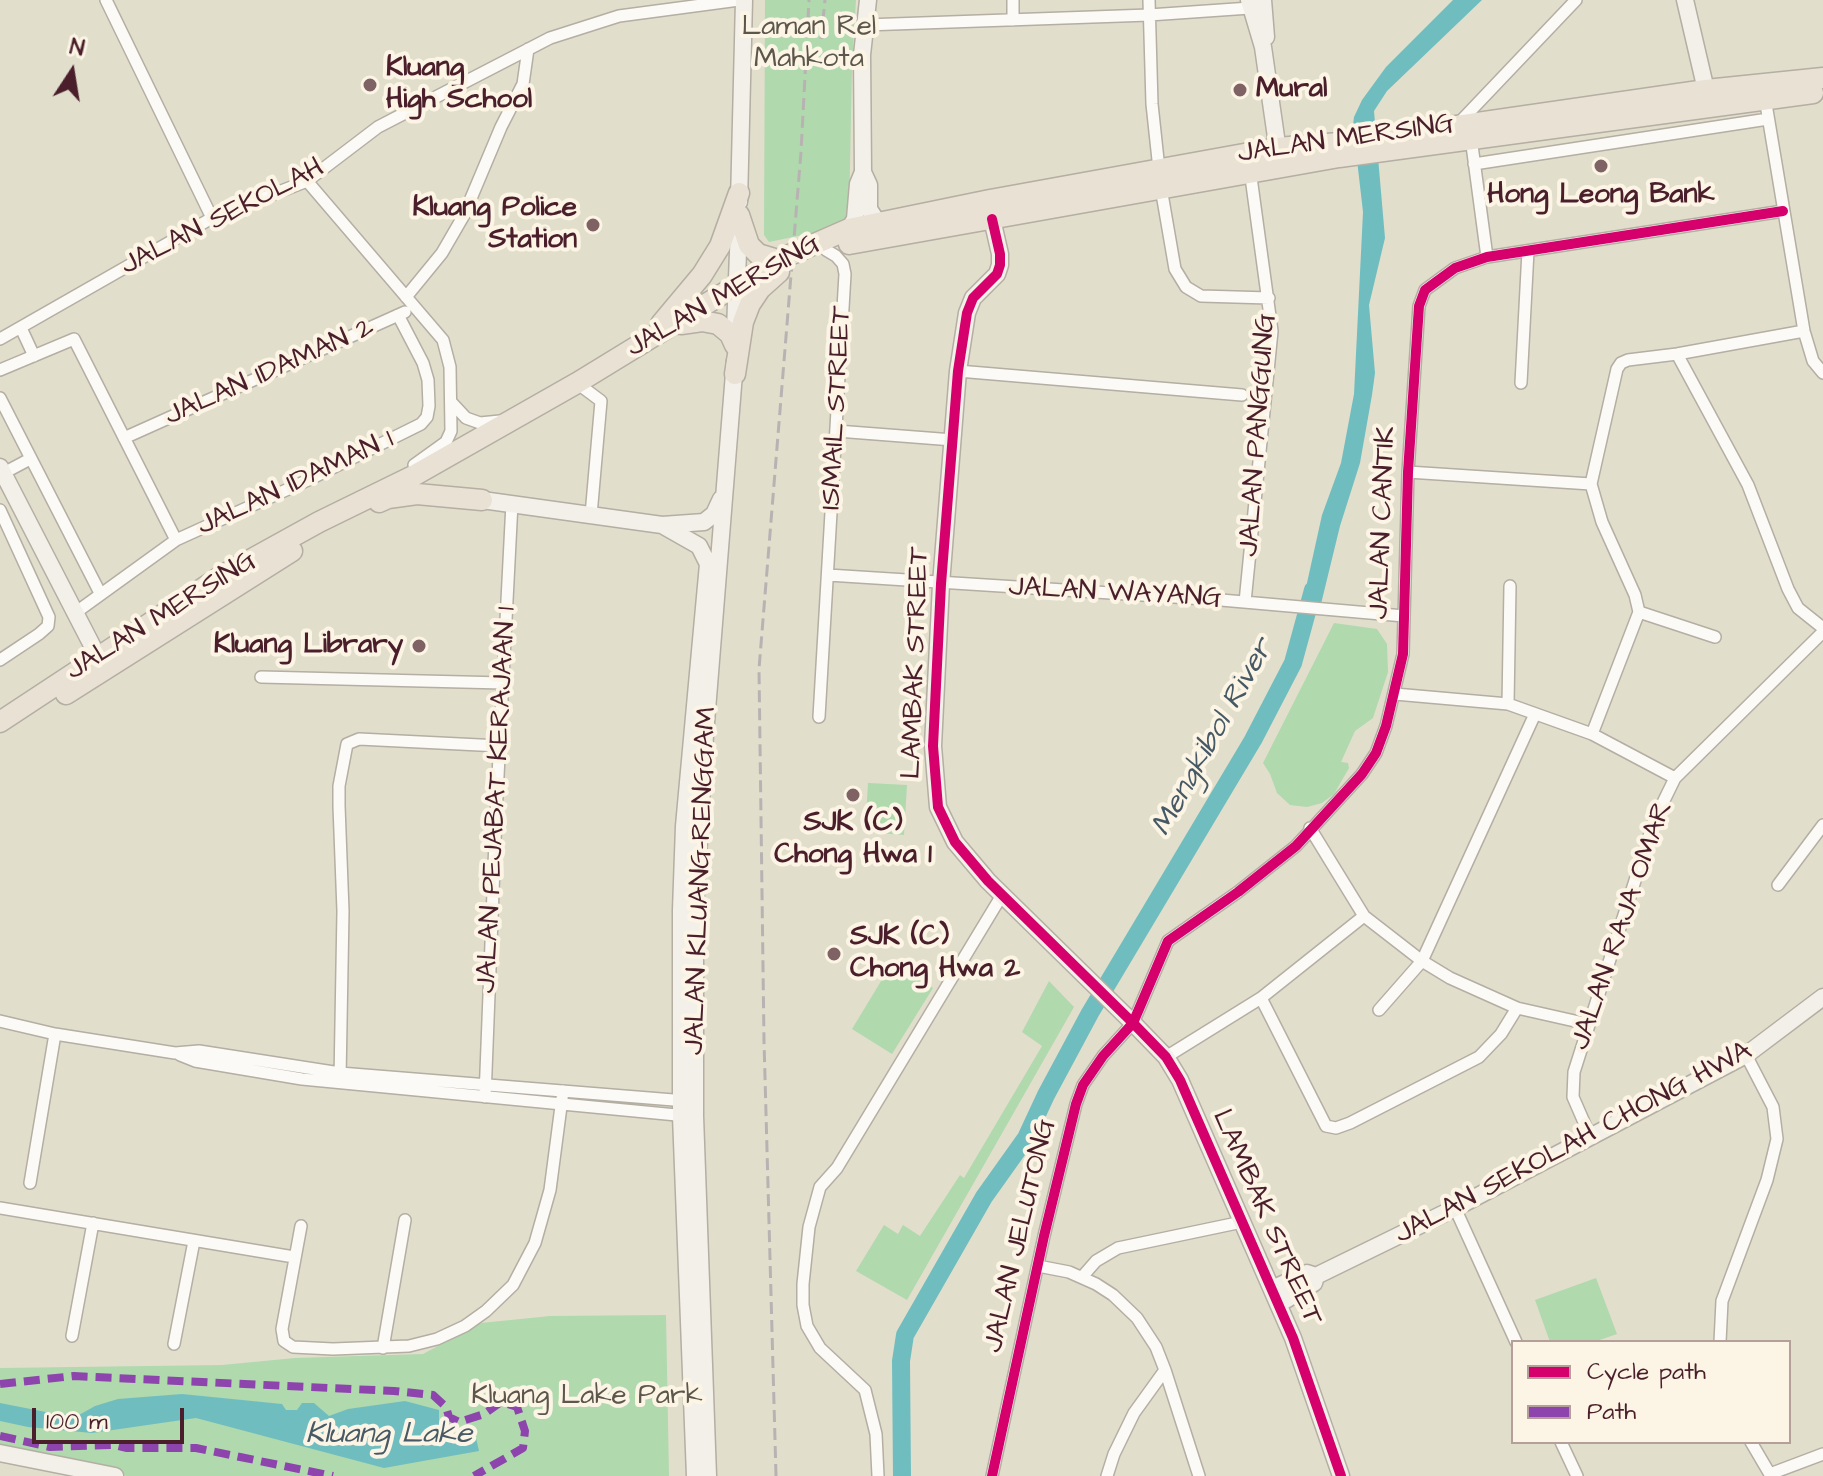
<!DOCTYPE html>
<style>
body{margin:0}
#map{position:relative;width:1823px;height:1476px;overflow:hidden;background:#e2decc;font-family:"Architects Daughter",sans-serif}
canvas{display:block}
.legend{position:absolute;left:1511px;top:1340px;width:280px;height:104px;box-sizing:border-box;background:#fcf5e5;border:2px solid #b59f9b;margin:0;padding:10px 14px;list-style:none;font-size:24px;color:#4a1f2b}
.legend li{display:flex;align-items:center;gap:16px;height:40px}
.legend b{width:40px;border:2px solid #b59f9b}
.north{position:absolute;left:32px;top:32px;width:80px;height:80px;-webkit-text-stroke:6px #fcf5e5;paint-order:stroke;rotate:12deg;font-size:22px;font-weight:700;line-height:32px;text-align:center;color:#4a1f2b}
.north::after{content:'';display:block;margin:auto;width:28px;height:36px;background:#4a1f2b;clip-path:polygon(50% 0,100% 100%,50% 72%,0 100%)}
.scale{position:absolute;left:32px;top:1408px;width:152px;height:36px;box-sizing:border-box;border:4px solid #4a1f2b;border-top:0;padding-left:10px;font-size:24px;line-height:28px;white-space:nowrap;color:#4a1f2b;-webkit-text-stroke:6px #fcf5e5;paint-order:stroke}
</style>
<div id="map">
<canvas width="1823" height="1476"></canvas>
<ul class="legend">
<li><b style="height:10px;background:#d6006c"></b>Cycle path</li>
<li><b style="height:10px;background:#8e44ad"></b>Path</li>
</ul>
<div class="north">N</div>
<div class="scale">100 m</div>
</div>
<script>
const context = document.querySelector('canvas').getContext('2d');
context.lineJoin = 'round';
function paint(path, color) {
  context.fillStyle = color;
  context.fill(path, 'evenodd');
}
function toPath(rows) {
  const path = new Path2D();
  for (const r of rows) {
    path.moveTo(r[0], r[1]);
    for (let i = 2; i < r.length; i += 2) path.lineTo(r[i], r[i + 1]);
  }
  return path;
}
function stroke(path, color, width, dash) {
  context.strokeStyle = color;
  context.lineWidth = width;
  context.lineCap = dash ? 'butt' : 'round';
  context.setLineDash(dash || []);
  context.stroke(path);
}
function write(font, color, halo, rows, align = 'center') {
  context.font = font + ' "Architects Daughter",sans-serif';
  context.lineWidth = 8;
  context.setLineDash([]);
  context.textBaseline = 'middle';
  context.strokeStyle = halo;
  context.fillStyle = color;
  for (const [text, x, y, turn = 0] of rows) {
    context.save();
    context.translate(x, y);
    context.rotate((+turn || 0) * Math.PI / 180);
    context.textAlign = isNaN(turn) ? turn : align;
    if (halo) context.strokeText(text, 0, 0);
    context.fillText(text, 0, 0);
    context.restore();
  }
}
paint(toPath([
 [765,0,856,0,852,66,849,218,841,227,769,242,764,235],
 [1334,623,1377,629,1387,644,1388,672,1373,718,1355,731,1341,762,1348,763,1349,768,1334,794,1322,803,1307,807,1290,805,1277,793,1270,774,1263,763],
 [868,783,907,785,904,835,865,832],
 [892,963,933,988,892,1054,852,1029],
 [1049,981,1074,1007,907,1300,856,1271,884,1225,898,1234,903,1225,920,1236,960,1175,964,1178,1042,1046,1022,1032],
 [1596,1278,1617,1334,1594,1342,1550,1342,1535,1300],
 [666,1315,669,1476,127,1476,0,1448,0,1368,222,1365,295,1358,423,1354,481,1323,550,1316]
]), '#b0d9ae');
paint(toPath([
 [1453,0,1482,0,1387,91,1374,111,1385,238,1369,305,1375,373,1372,395,1360,463,1340,526,1321,604,1303,601,1322,515,1341,463,1354,394,1363,212,1353,125,1354,117,1362,100,1386,67],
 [182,1394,282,1404,286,1410,297,1410,302,1403,314,1403,329,1416,348,1409,405,1401,439,1410,439,1441,449,1440,453,1435,474,1429,479,1451,384,1468,196,1418,92,1433,28,1427,0,1421,0,1403,56,1414,79,1415,95,1406,118,1399]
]), '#70bdc0');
stroke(toPath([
 [902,1476,901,1361,905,1335,984,1197,1026,1138,1046,1095,1090,1013,1253,740,1293,663,1313,590]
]), '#70bdc0', 18);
const street = toPath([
 [106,0,212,218],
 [1013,0,1013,20],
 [1149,0,1152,104,1161,188,1175,269,1186,287,1201,296,1269,298],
 [865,25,1149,15,1250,8],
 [1765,98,1804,331,1813,361,1823,373],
 [1458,124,1576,0],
 [1471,138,1487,257],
 [1474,164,1768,119],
 [307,181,443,340,450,367,451,431,446,442,414,465],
 [406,297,442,253,464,215,501,127,523,84,528,49],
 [21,328,34,356],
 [0,339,212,218,307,181,378,127,550,38,619,16,739,0],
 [1677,354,1748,485,1788,589,1798,608,1823,628],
 [0,370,74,339,176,540],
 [958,371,1242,395],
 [577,383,601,401,591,515],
 [1521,383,1528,251],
 [0,398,100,593],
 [452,403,466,418,480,423,500,421],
 [837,431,953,440],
 [124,438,405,312],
 [1408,472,1591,484],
 [0,475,30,459],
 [0,510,49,617,48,626,39,634,0,660],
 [828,575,1221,600,1404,616],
 [1245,602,1272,331,1250,170],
 [1639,612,1715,637],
 [75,613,176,540,306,481,421,424,427,417,429,406,428,380,423,363,398,315],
 [261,677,503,683],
 [1395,694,1508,704,1592,734,1675,778],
 [1508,704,1510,586],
 [819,717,845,274,843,264,836,256,826,250],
 [1592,734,1639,612,1635,595,1602,522,1591,484,1617,369,1621,363,1628,360,1677,354,1804,331],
 [1310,828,1364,916,1422,961,1450,978,1517,1008,1588,1024],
 [1778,885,1823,825],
 [1364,916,1261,998,1326,1126,1336,1128,1350,1123,1479,1057,1501,1034,1517,1008],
 [1379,1010,1422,961,1535,714],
 [0,1021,55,1034,175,1053,199,1051,340,1073,686,1101],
 [180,1055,195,1061,302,1079,687,1116],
 [1166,1057,1261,998],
 [340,1079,343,911,339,806,339,786,347,744,359,739,500,746],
 [485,1097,496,815,512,503],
 [1590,1136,1573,1097,1574,1072,1654,821,1675,778,1823,632],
 [30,1183,55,1034],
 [0,1208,294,1257],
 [1455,1208,1516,1342],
 [301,1226,282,1329,284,1341,293,1347,333,1349,409,1346,437,1339,465,1326,486,1311,513,1285,535,1243,550,1190,563,1091],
 [1038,1266,1069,1272,1096,1284,1113,1295,1137,1318,1156,1347,1165,1370,1199,1476],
 [1082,1277,1096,1261,1118,1248,1242,1222],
 [72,1336,93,1223],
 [1720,1342,1722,1301,1767,1180,1777,1139,1773,1107,1746,1055],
 [174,1344,194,1241],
 [383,1348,405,1220],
 [1561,1442,1577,1476],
 [1751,1442,1771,1476],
 [1770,1474,1823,1454],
 [878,1476,876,1434,865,1390,820,1348,807,1326,803,1305,803,1284,809,1227,820,1187,837,1168,1002,895],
 [992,1476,1044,1236,1076,1104,1083,1085,1103,1056,1133,1023,1168,941,1238,892,1296,846,1362,774,1376,753,1386,726,1403,654,1408,472,1419,306,1425,290,1455,268,1487,257,1783,211],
 [1107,1476,1114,1454,1134,1413,1165,1370]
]);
const secondary = toPath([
 [868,0,862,55,863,172,869,185,869,209,878,223],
 [1249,0,1263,47,1279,158],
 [1263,0,1266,37],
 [1685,0,1706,90],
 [739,202,744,0],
 [992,219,1000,254,1000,265,997,274,973,298,967,313,958,371,941,584,933,746,938,807,955,842,988,881,1133,1023,1166,1057,1180,1080,1293,1338,1341,1476],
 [849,229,855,219,858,184,863,172],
 [735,330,739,226],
 [0,467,97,655],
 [482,500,662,525,704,522,714,514,721,499],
 [662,525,699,546,708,564,684,826,681,910,681,1116,695,1476],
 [1272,1289,1307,1273,1316,1276],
 [1279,1304,1314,1283,1316,1276,1455,1208,1746,1055,1823,997],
 [0,1453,115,1476],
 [708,1476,695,1116,695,910,705,735,735,361]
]);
const highway = toPath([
 [739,215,749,245,758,254,778,260],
 [849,244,1339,157,1813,93],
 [661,324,702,275,720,246,739,193],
 [681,324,702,321,718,324,730,334,735,345],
 [735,374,743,322,750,304,760,289,779,272],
 [379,502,388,498,417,494,482,500],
 [66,694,292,551],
 [0,722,223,575,319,522,415,475,577,383,778,260,849,229,990,200,1277,148,1339,143,1706,90,1823,78]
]);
stroke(street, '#b4aea3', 14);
stroke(secondary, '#b4aea3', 19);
stroke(highway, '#b4aea3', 23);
stroke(street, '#fbfaf7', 11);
stroke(secondary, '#f3f0e9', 16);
stroke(highway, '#e8e1d4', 20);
stroke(toPath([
 [821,39,825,0],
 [776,1476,764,1041,759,669,801,152,809,0]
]), '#b8b3b2', 3, [12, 6]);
stroke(toPath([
 [0,1384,74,1376,394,1391,433,1395,446,1407,449,1417,459,1422,484,1414,501,1402,517,1407,525,1431,523,1448,474,1476],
 [0,1436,50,1447,114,1445,127,1448,196,1448,333,1476]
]), '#8e44ad', 8, [16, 8]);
stroke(toPath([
 [992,219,1000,254,1000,265,997,274,973,298,967,313,958,371,941,584,933,746,938,807,955,842,988,881,1133,1023,1166,1057,1180,1080,1293,1338,1341,1476],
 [992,1476,1044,1236,1076,1104,1083,1085,1103,1056,1133,1023,1168,941,1238,892,1296,846,1362,774,1376,753,1386,726,1403,654,1408,472,1419,306,1425,290,1455,268,1487,257,1783,211]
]), '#d6006c', 10);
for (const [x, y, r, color] of [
 [370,85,8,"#7f6263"],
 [1240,90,8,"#7f6263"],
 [1601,166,8,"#7f6263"],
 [593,225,8,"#7f6263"],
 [419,646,8,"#7f6263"],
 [853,795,8,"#7f6263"],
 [834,954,8,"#7f6263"]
]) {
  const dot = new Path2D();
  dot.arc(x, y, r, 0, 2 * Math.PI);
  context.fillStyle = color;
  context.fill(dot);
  stroke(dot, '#fcf5e5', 3);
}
write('28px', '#5c564b', '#fcf5e5', [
 ["Laman Rel",809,28],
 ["Mahkota",809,60],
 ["Kluang Lake Park",587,1397]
]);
write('bold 28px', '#4a1f2b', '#fcf5e5', [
 ["Kluang",386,69],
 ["High School",386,101],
 ["Mural",1256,90],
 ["Hong Leong Bank",1601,196,"center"],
 ["Kluang Police",577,209,"right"],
 ["Station",577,241,"right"],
 ["Kluang Library",403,646,"right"],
 ["SJK (C)",853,824,"center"],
 ["Chong Hwa 1",853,856,"center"],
 ["SJK (C)",850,938],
 ["Chong Hwa 2",850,970]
], 'left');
write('28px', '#4a1f2b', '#fcf5e5', [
 ["JALAN MERSING",1346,140,-8],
 ["JALAN SEKOLAH",223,218,-27],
 ["JALAN MERSING",724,297,-30],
 ["JALAN IDAMAN 2",270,373,-24],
 ["ISMAIL STREET",838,408,-87],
 ["JALAN PANGGUNG",1259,435,-86],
 ["JALAN IDAMAN 1",296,484,-25],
 ["JALAN CANTIK",1384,523,-88],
 ["JALAN WAYANG",1115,594,3],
 ["JALAN MERSING",162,617,-32],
 ["LAMBAK STREET",917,663,-88],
 ["JALAN PEJABAT KERAJAAN 1",498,800,-87],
 ["JALAN KLUANG-RENGGAM",702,881,-88],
 ["JALAN RAJA OMAR",1623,926,-71],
 ["JALAN SEKOLAH CHONG HWA",1574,1144,-28],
 ["LAMBAK STREET",1266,1218,66],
 ["JALAN JELUTONG",1021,1236,-77]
]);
write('italic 30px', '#465965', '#fcf5e5', [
 ["Mengkibol River",1214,738,-61],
 ["Kluang Lake",389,1436]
]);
</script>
